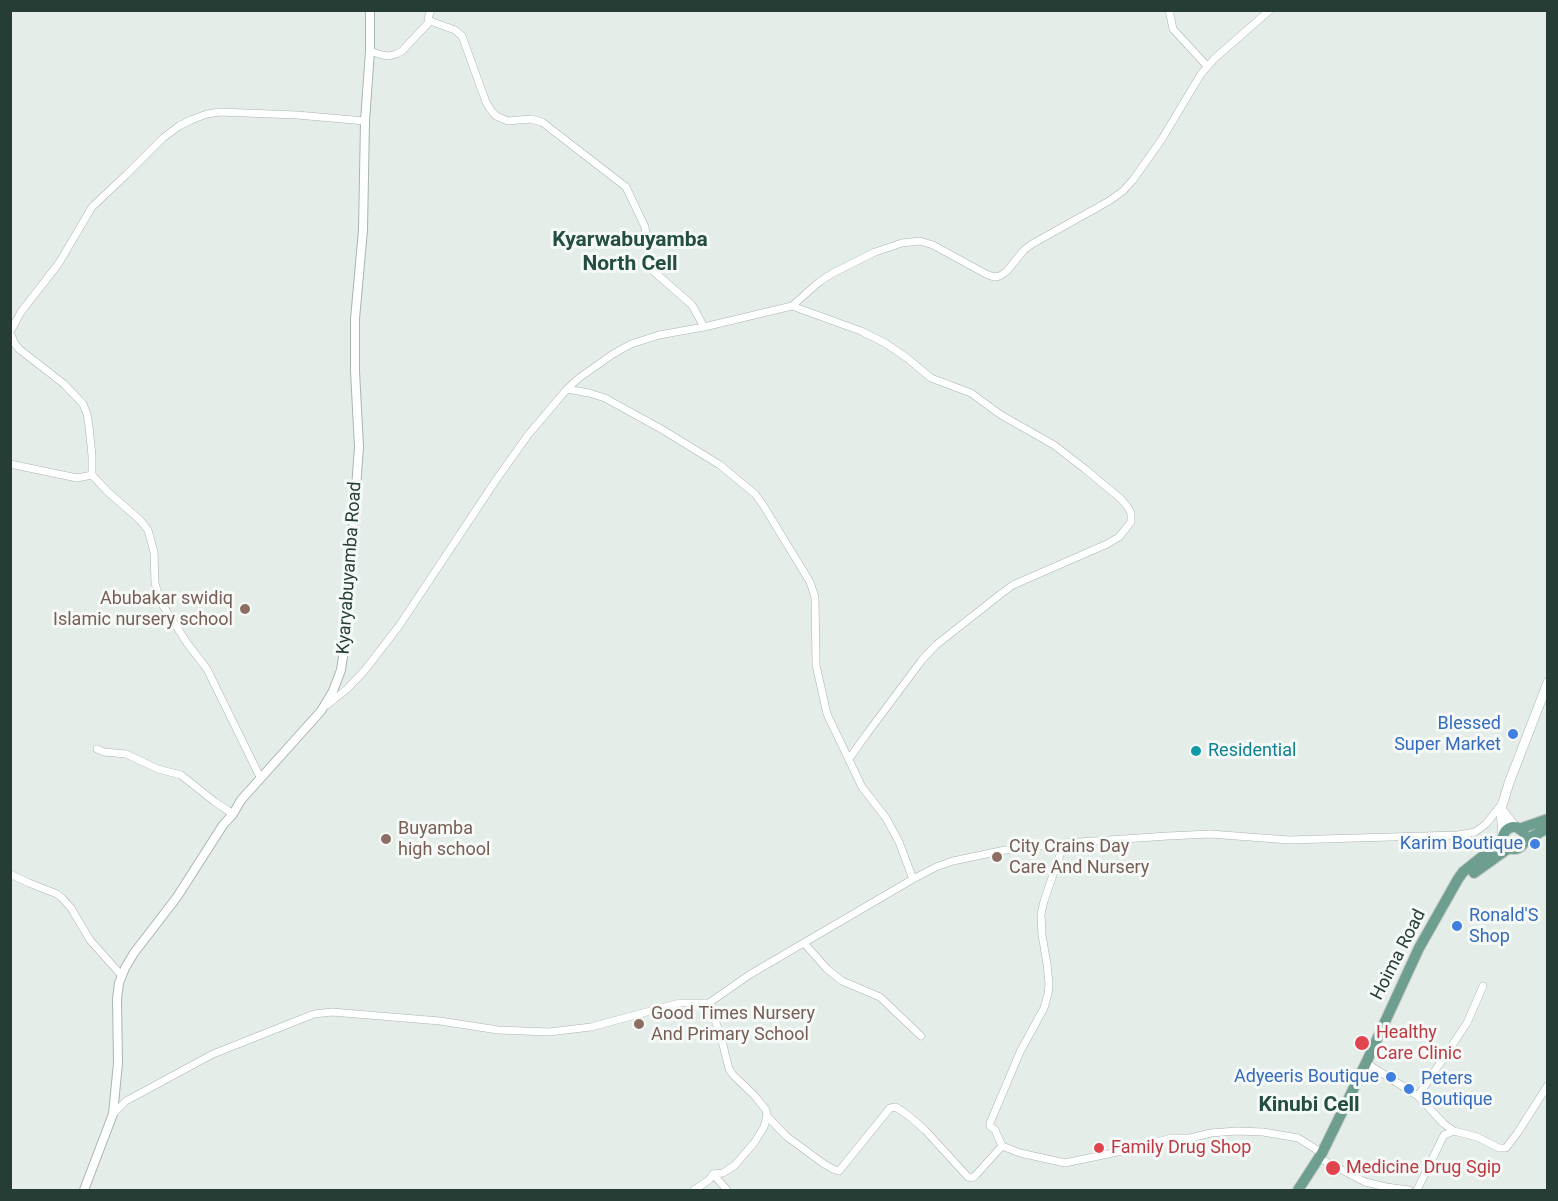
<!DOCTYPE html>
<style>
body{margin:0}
#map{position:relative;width:1558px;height:1201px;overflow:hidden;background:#e5ede9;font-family:Roboto,sans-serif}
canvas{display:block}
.frame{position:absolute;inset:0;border:12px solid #263d36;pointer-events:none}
</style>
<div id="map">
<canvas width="1558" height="1201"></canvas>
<div class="frame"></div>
</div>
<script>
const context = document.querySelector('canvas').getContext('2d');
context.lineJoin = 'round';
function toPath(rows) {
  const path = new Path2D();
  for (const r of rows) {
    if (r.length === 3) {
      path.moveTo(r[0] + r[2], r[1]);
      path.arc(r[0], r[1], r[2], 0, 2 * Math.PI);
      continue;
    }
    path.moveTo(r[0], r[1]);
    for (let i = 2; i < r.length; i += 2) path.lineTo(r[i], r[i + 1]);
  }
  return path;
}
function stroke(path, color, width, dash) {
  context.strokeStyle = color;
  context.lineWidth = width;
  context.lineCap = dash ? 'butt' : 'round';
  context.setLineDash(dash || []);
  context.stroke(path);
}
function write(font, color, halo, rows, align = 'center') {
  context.font = font + ' Roboto,sans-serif';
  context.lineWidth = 6;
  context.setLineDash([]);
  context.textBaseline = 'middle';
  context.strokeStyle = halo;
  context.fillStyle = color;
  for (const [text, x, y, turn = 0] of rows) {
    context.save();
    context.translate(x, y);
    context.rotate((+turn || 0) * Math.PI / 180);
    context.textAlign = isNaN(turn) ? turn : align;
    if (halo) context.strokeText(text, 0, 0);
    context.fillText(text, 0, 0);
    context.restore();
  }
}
const minor = toPath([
 [1169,10,1173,29,1207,66],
 [430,21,455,30,462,36,486,102,490,109,496,116,508,121,531,119,542,122,626,187,645,227,648,254,652,270,692,305,704,327],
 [370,51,382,55,389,56,396,54,402,51,430,21,428,18,431,10],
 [792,306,861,331,885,343,907,358,931,378,971,393,1001,415,1054,445,1085,469,1121,499,1127,506,1131,513,1131,522,1119,537,1107,544,1013,585,1002,593,936,645,922,660,866,735,849,759],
 [10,332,21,312,59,263,92,207,126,175,163,138,179,126,191,120,207,114,220,112,297,115,365,121],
 [10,333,15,344,19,349,64,384,83,404,87,414,89,426,92,456,92,475,77,478,10,464],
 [567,389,589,393,605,398,663,430,720,465,755,494,763,505,810,582,815,597,816,665,827,714,862,787,886,818,899,842,913,879],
 [92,475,108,492,140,520,148,530,154,552,155,583,160,601,187,643,207,669,260,777],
 [327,705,347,689,365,670,399,626,496,480,528,435,567,389,579,378,613,354,631,344,659,335,704,327,792,306,819,282,833,273,875,252,902,243,920,241,933,245,986,274,994,277,1000,276,1007,271,1024,250,1032,244,1109,201,1123,191,1133,180,1162,139,1201,74,1214,59,1270,10],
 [97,749,104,752,126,754,158,769,181,775,215,802,233,814],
 [1064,843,1044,901,1041,914,1042,935,1047,964,1049,984,1048,994,1044,1008,1020,1052,990,1123,990,1126,995,1130,1002,1146,1020,1153,1065,1163,1127,1150,1144,1149,1157,1142,1172,1138,1190,1138,1211,1133,1237,1131,1263,1132,1298,1138,1322,1153],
 [10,874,29,883,57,894,62,898,71,908,90,940,122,976],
 [804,943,827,969,842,981,880,997,921,1036],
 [1366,1063,1418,1096,1444,1124,1454,1131,1444,1135,1417,1190],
 [1418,1096,1467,1023,1483,986],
 [113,1114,126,1101,213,1054,314,1014,332,1012,440,1021,498,1030,549,1032,591,1027,680,1003,709,1003,749,975,913,879,936,867,953,861,1005,850,1064,843,1168,836,1210,834,1289,840,1458,835,1475,832,1486,824,1501,805],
 [767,1116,786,1136,824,1164,833,1169,839,1171,890,1108,896,1107,909,1116,925,1130,968,1177,972,1178,975,1176,1002,1146],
 [1454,1131,1477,1137,1499,1148,1506,1148,1518,1132,1548,1085],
 [1319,1158,1365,1182,1386,1187,1409,1190],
 [713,1174,727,1190],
 [694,1190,709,1180,713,1174,723,1173,735,1165,754,1143,764,1127,767,1116,766,1110,754,1095,733,1075,729,1069,721,1037,709,1003]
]);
const tertiary = toPath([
 [84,1190,113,1114,118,1063,117,999,119,983,125,968,134,953,177,897,223,825,233,814,241,800,321,711,333,691,341,670,344,650,359,447,355,371,355,319,363,230,365,121,370,51,370,10]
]);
const secondary = toPath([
 [1501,809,1516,828],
 [1503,836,1501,809,1509,783,1548,682]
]);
const primary = toPath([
 [1514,838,11],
 [1519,829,1548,819],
 [1524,841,1548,828],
 [1474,873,1509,848],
 [1298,1190,1322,1153,1366,1063,1419,948,1458,879,1463,872,1503,840]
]);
stroke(minor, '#a8b5b0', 8);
stroke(tertiary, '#a8b5b0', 10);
stroke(secondary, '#a4b8b0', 10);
stroke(primary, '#c2c9c7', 12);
stroke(minor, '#fff', 7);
stroke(tertiary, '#fff', 8);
stroke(secondary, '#fff', 9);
stroke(primary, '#6e9e8f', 10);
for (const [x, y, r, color] of [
 [245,609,6,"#8d6e63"],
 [1513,734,6,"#3f7fe0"],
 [1196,751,6,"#0f9aa8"],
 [386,839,6,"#8d6e63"],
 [1535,844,6,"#3f7fe0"],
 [997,857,6,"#8d6e63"],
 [1457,926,6,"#3f7fe0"],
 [639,1024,6,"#8d6e63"],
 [1362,1043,8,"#e0444e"],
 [1391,1077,6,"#3f7fe0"],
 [1409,1089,6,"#3f7fe0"],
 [1099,1148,6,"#e0444e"],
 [1333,1168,8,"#e0444e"]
]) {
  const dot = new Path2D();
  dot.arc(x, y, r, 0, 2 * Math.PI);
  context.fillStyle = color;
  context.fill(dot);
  stroke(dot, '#f5f9f7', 2);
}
write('18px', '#263d36', '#f5f9f7', [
 ["Kyaryabuyamba Road",350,568,-86],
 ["Hoima Road",1399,955,-63]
]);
write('18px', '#785e54', '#f5f9f7', [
 ["Abubakar swidiq",233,599,"right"],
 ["Islamic nursery school",233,620,"right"],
 ["Buyamba",398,829],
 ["high school",398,850],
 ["City Crains Day",1009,847],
 ["Care And Nursery",1009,868],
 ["Good Times Nursery",651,1014],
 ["And Primary School",651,1035]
], 'left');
write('18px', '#366cbe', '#f5f9f7', [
 ["Blessed",1501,724],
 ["Super Market",1501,745],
 ["Karim Boutique",1523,844],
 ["Ronald'S",1469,916,"left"],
 ["Shop",1469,937,"left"],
 ["Adyeeris Boutique",1379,1077],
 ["Peters",1421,1079,"left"],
 ["Boutique",1421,1100,"left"]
], 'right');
write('18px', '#0d838f', '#f5f9f7', [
 ["Residential",1208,751]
], 'left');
write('18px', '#be3a42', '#f5f9f7', [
 ["Healthy",1376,1033],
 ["Care Clinic",1376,1054],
 ["Family Drug Shop",1111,1148],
 ["Medicine Drug Sgip",1346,1168]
], 'left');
write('bold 21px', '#234e41', '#f5f9f7', [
 ["Kyarwabuyamba",630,241],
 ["North Cell",630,265],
 ["Kinubi Cell",1309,1106]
]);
</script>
